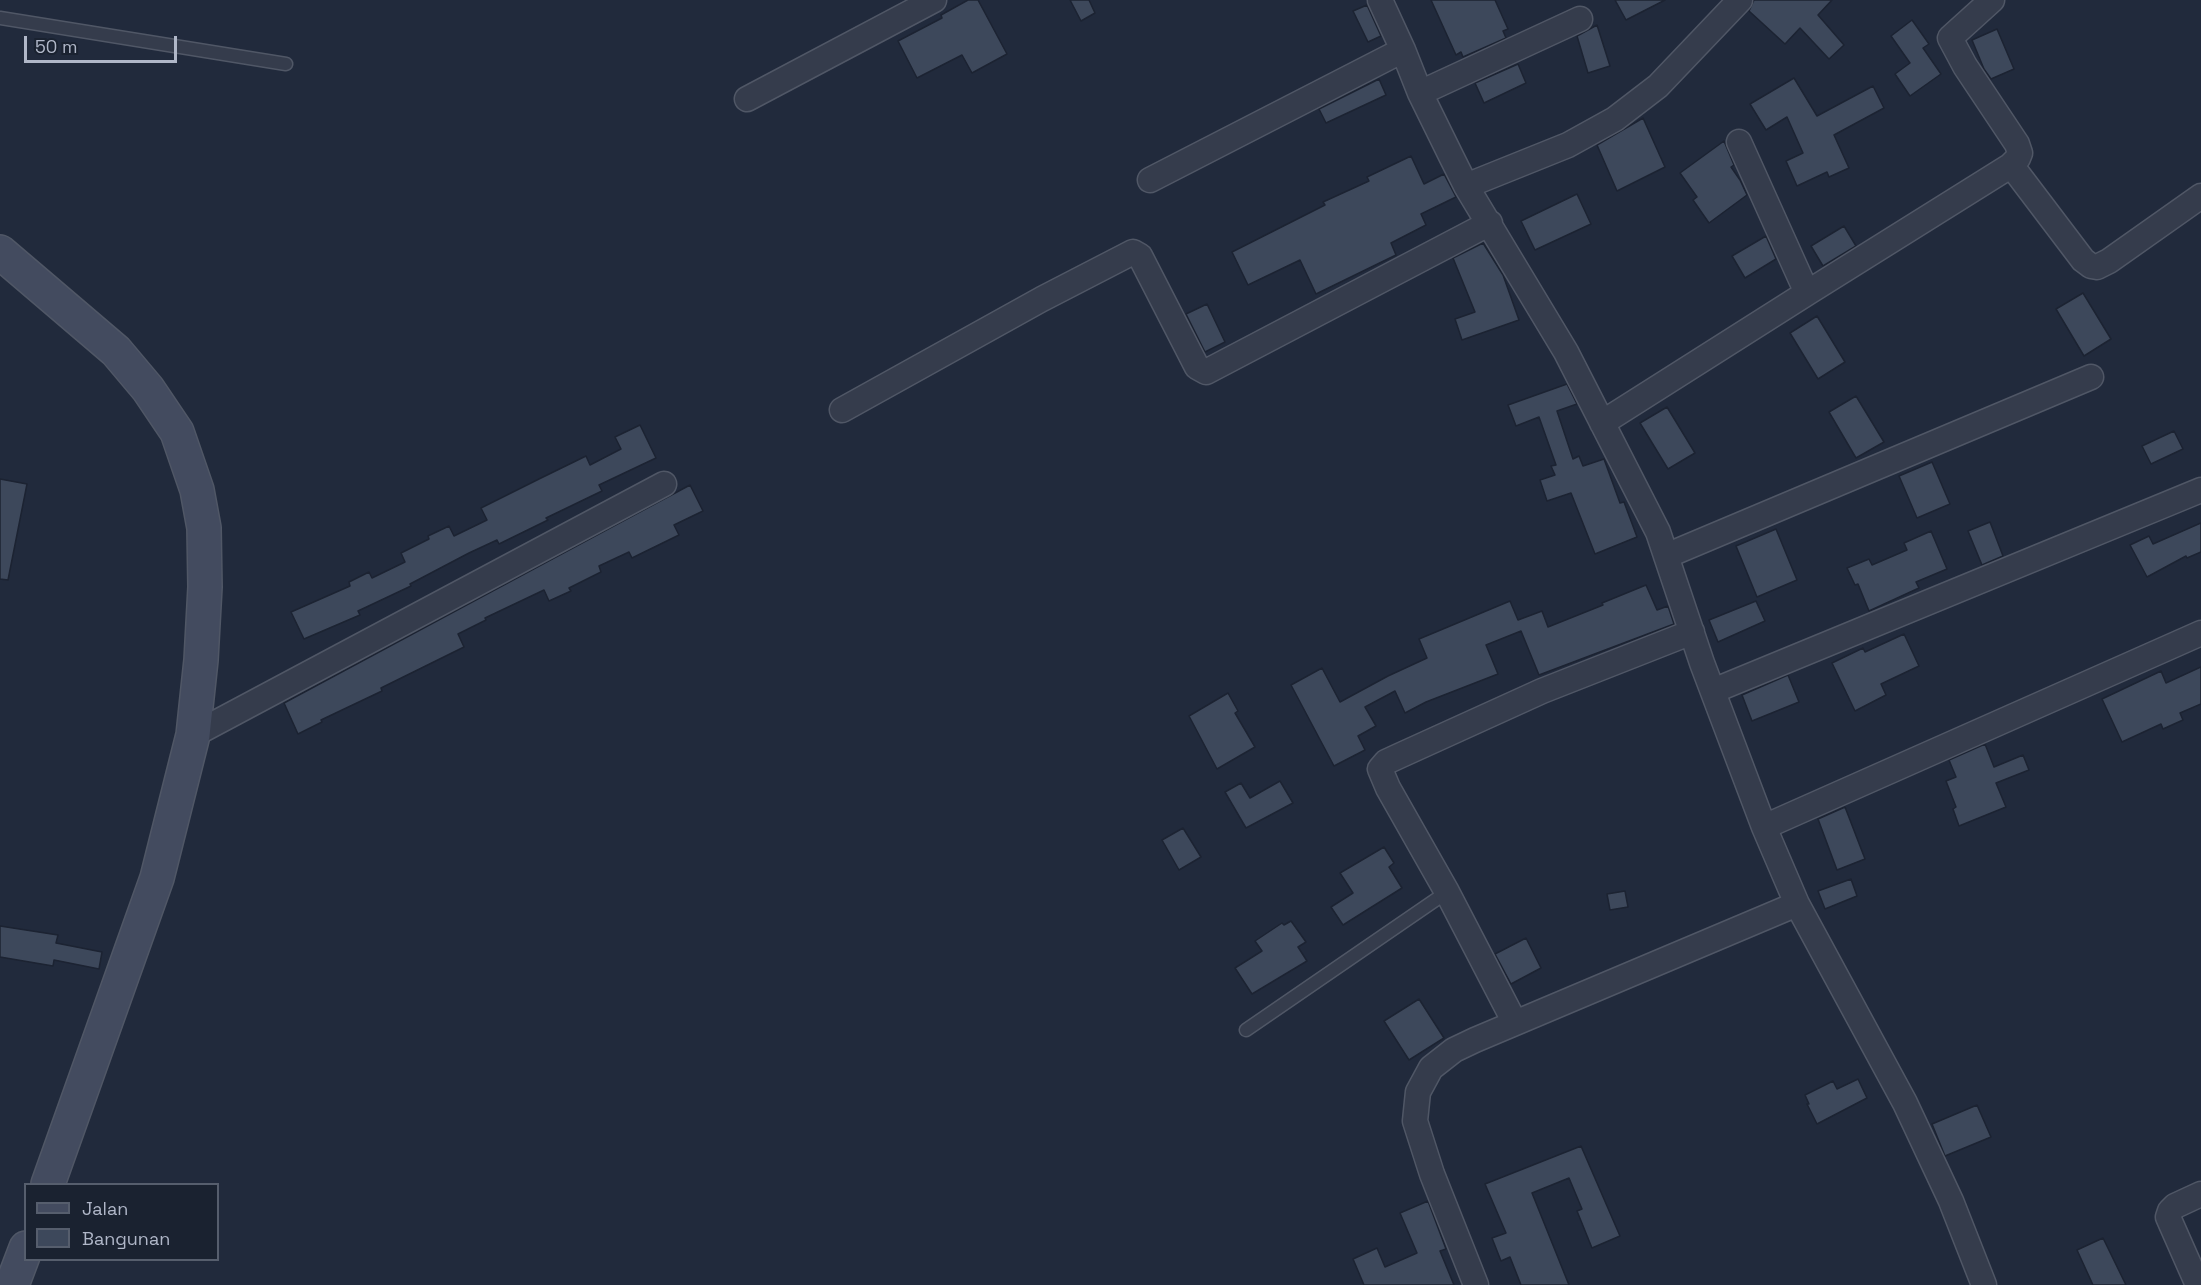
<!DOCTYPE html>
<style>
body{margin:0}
#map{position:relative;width:2201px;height:1285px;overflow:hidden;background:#212a3c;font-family:"Space Grotesk",sans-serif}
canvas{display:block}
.legend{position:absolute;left:24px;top:1183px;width:195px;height:78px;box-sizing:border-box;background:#1a2230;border:2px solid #565e6d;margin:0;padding:8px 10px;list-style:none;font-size:18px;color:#b0b7c8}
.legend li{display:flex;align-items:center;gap:12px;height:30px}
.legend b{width:30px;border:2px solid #565e6d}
.scale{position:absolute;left:24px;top:36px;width:153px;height:27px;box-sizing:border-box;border:3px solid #b0b7c8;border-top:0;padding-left:8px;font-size:18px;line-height:21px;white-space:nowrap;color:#b0b7c8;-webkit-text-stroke:4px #1a2230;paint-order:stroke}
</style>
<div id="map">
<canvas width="2201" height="1285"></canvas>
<ul class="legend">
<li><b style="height:8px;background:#434b5f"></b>Jalan</li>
<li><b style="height:16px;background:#3d485b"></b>Bangunan</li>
</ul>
<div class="scale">50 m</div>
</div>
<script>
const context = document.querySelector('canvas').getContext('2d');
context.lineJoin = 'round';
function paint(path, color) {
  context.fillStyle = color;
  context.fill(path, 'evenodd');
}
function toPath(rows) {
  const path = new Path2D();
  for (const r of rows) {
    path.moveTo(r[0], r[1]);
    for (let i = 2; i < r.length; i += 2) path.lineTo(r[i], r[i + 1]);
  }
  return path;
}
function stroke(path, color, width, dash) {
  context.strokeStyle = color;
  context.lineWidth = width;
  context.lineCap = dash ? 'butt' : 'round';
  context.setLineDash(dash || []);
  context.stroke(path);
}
const building = toPath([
 [968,0,978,0,1007,54,972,73,962,55,917,78,898,41,942,18,941,15,968,0],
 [1070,0,1089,0,1095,13,1081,21,1070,0],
 [1431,0,1495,0,1508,29,1503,31,1506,38,1463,57,1461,52,1456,55,1431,0],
 [1615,0,1665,0,1626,20,1615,0],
 [1754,0,1832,0,1818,15,1844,45,1829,59,1800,28,1785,44,1749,11,1754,0],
 [1367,5,1381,36,1368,42,1353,11,1367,5],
 [1912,20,1929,44,1923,48,1941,74,1910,96,1895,74,1910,63,1891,36,1912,20],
 [1597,25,1610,66,1588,73,1577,36,1597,25],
 [1997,29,2014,69,1991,79,1984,69,1972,40,1997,29],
 [1518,64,1526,83,1484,103,1475,83,1518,64],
 [1794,78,1817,116,1873,86,1884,108,1834,135,1849,168,1829,177,1827,172,1797,186,1786,161,1803,153,1787,117,1766,130,1750,104,1794,78],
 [1379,79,1386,95,1326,123,1319,109,1379,79],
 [1643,118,1665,167,1617,191,1597,145,1643,118],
 [1724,141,1734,165,1731,167,1740,180,1747,195,1709,223,1693,200,1697,197,1680,173,1724,141],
 [1411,156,1424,184,1444,174,1456,197,1421,214,1426,225,1391,243,1396,255,1316,294,1300,260,1248,285,1232,252,1325,205,1323,202,1369,181,1367,177,1411,156],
 [1577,194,1591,224,1535,250,1521,221,1577,194],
 [1844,226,1856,246,1823,266,1811,246,1844,226],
 [1766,236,1776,259,1745,278,1732,256,1766,236],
 [1483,243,1503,275,1519,320,1462,340,1455,319,1475,312,1453,258,1483,243],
 [2083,293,2111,339,2084,356,2056,309,2083,293],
 [1207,304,1225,342,1205,352,1186,314,1207,304],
 [1817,316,1845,362,1818,379,1790,333,1817,316],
 [1567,384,1577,404,1557,411,1573,459,1579,456,1583,466,1604,459,1620,503,1624,502,1637,537,1595,554,1571,493,1547,501,1540,480,1555,475,1551,466,1556,465,1539,417,1516,426,1508,405,1567,384],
 [1856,396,1884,442,1856,458,1829,412,1856,396],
 [1667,407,1695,453,1668,469,1640,423,1667,407],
 [640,425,656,458,599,485,602,491,546,518,548,520,499,544,497,540,469,553,410,584,411,586,358,611,360,615,304,639,291,612,350,586,349,582,369,572,372,578,405,562,401,553,429,539,428,536,449,526,454,536,487,520,481,508,539,479,586,456,590,465,621,449,615,437,640,425],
 [2174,431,2183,449,2151,464,2142,446,2174,431],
 [1932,462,1950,504,1917,518,1899,476,1932,462],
 [0,479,27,484,8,580,0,579,0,479],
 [690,485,703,511,674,525,679,535,632,558,629,552,599,566,601,572,569,588,571,591,549,601,544,590,485,618,486,620,458,634,464,647,381,688,382,691,321,720,322,722,298,734,284,703,690,485],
 [1990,522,2003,556,1982,565,1968,531,1990,522],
 [2201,523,2201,552,2187,558,2186,556,2147,577,2130,545,2149,536,2153,544,2201,523],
 [1776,529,1797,580,1757,597,1736,546,1776,529],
 [1931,531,1947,569,1916,582,1919,588,1869,611,1858,584,1855,585,1847,568,1869,559,1872,565,1907,550,1904,543,1931,531],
 [1646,585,1657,610,1668,606,1674,624,1539,675,1521,631,1486,645,1498,674,1426,702,1405,713,1395,691,1365,707,1376,726,1358,736,1365,750,1334,766,1291,685,1322,668,1340,702,1388,676,1427,658,1419,639,1510,601,1518,620,1542,611,1548,627,1603,605,1602,603,1646,585],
 [1756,601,1765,621,1718,642,1709,620,1756,601],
 [1904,634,1919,666,1881,684,1886,695,1855,711,1832,663,1863,648,1865,652,1904,634],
 [2201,667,2201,704,2180,713,2183,720,2163,729,2161,724,2122,742,2102,699,2161,671,2166,683,2201,667],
 [1788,675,1799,702,1752,721,1742,695,1788,675],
 [1228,693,1238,711,1235,713,1255,747,1217,769,1189,716,1228,693],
 [1985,744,1994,767,2023,755,2029,770,1996,783,2006,807,1959,826,1953,809,1956,807,1946,781,1956,777,1949,760,1985,744],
 [1280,781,1293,803,1246,828,1225,792,1241,783,1250,798,1280,781],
 [1845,807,1865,859,1837,870,1818,819,1845,807],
 [1183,828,1201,857,1179,870,1162,840,1183,828],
 [1384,847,1394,863,1389,867,1402,888,1343,925,1331,907,1353,893,1340,873,1384,847],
 [1851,879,1857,896,1825,909,1818,891,1851,879],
 [1625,891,1628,907,1610,910,1607,894,1625,891],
 [1291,921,1306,942,1298,947,1307,961,1252,994,1235,968,1262,951,1255,941,1282,923,1284,925,1291,921],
 [0,926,58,935,56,943,102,952,99,969,54,960,53,966,0,957,0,926],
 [1526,938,1541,968,1511,984,1495,954,1526,938],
 [1419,999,1444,1038,1409,1060,1384,1021,1419,999],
 [1858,1079,1867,1098,1817,1124,1807,1104,1809,1104,1805,1095,1833,1081,1837,1089,1858,1079],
 [1977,1105,1991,1137,1945,1156,1932,1124,1977,1105],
 [1581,1146,1620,1236,1592,1248,1577,1211,1582,1209,1569,1178,1532,1193,1569,1285,1521,1285,1510,1257,1501,1261,1492,1238,1506,1233,1485,1184,1581,1146],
 [1428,1201,1446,1249,1440,1251,1454,1285,1364,1285,1353,1259,1377,1248,1385,1267,1417,1253,1400,1213,1428,1201],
 [2103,1238,2126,1285,2093,1285,2077,1250,2103,1238]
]);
paint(building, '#3d485b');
stroke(building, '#1c2332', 1.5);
const lane = toPath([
 [0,18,286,64],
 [1246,1030,1447,892]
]);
const street = toPath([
 [1380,0,1403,50,1420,93,1451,156,1466,186,1566,352,1658,532,1702,663,1764,827,1797,904,1905,1103,1951,1201,1984,1285],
 [1420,93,1580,19],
 [747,99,934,0],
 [2011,165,2083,260,2091,266,2097,267,2109,261,2201,196],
 [1150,180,1403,50],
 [1466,186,1568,145,1615,119,1658,86,1740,0],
 [1807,293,2010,166,2018,158,2020,153,2017,144,1965,66,1950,38,1992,0],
 [842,410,1042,299,1133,252,1140,256,1197,367,1206,372,1490,223],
 [1602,423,1807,293,1739,142],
 [1666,556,2091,377],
 [1713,691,2201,490],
 [193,735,664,484],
 [1764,827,2201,633],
 [1515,1023,1447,892,1388,788,1380,769,1386,762,1399,756,1542,691,1692,632],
 [1476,1285,1432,1174,1415,1121,1418,1092,1431,1068,1454,1050,1475,1040,1797,904],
 [2198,1285,2168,1217,2170,1211,2175,1206,2201,1194]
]);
const secondary = toPath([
 [0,252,116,351,148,389,177,432,197,490,204,528,205,587,201,660,193,735,157,878,48,1184],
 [12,1285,26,1248]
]);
stroke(lane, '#505766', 15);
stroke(street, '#505766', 27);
stroke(secondary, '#505766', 36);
stroke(lane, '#353c4c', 12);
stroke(street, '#353c4c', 24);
stroke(secondary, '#434b5f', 33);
</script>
